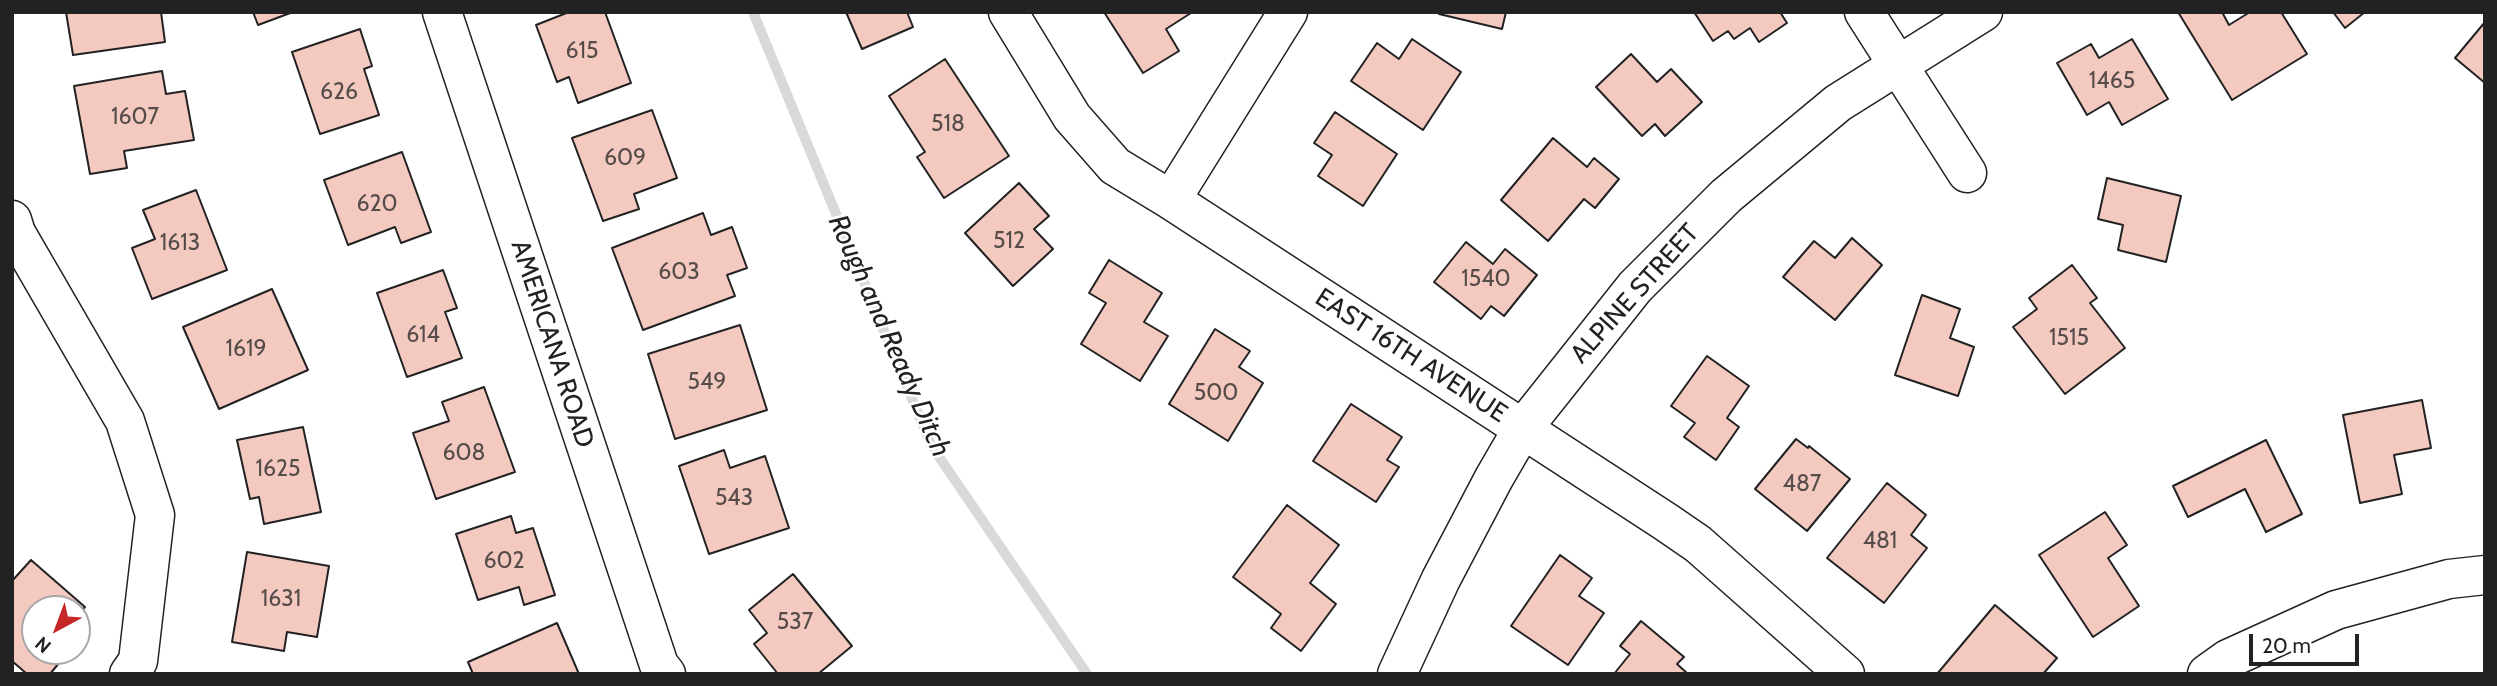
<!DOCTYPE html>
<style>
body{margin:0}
#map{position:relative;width:2497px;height:686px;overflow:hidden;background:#fff;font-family:Cabin,sans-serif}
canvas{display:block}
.frame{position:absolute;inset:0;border:14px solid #222;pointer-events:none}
.north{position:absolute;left:21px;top:595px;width:70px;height:70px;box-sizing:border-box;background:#fff;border:2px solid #a7a7a7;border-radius:50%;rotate:221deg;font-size:19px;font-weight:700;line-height:28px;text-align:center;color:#222}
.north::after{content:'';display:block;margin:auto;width:24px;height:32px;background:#c62828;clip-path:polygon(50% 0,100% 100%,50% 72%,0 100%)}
.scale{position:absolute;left:2249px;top:634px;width:110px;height:32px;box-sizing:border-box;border:4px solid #222;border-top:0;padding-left:9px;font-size:21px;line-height:24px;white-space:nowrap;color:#222;-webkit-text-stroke:5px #fff;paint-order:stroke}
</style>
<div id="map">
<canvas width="2497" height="686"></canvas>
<div class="frame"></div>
<div class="north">N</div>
<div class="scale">20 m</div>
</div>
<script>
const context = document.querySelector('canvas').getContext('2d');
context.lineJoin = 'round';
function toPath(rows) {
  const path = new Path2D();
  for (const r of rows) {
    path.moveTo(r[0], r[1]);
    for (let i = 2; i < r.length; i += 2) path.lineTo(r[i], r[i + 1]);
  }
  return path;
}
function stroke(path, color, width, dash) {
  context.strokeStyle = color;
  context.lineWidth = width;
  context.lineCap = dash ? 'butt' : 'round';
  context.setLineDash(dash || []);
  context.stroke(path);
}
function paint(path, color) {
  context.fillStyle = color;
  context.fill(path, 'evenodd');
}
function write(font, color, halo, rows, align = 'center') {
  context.font = font + ' Cabin,sans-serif';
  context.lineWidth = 5;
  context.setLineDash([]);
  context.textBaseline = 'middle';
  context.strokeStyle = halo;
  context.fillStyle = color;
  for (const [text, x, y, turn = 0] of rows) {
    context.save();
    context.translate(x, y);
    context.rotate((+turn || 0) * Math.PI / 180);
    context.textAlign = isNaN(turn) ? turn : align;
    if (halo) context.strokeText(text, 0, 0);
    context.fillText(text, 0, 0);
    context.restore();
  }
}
stroke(toPath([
 [753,12,931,445,1087,674]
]), '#d9d9d9', 10);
const building = toPath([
 [66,12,161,12,165,42,73,55,66,12],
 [253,12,293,12,258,25,253,12],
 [569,12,605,12,631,83,578,103,569,77,557,82,536,25,569,12],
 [846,12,907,12,913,27,862,49,846,12],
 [1104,12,1190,12,1191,13,1166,29,1179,51,1143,73,1104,12],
 [1439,12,1506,12,1502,29,1439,14,1439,12],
 [1694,12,1780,12,1787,23,1759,42,1750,28,1734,39,1728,31,1713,41,1694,12],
 [2178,12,2222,12,2229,25,2250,12,2281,12,2307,54,2232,100,2178,12],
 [2333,12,2365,12,2345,28,2333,12],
 [2485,22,2485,83,2455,58,2485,22],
 [360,29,372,66,364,69,379,115,320,134,292,52,360,29],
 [1412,39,1461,72,1423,130,1351,81,1377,43,1399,59,1412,39],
 [2132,39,2168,99,2122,125,2109,102,2087,115,2057,63,2091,44,2099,58,2132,39],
 [1631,54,1657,82,1671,69,1702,102,1665,136,1655,124,1642,136,1596,87,1631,54],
 [945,59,1009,156,944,198,917,157,925,152,889,96,945,59],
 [162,71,166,94,185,91,194,140,124,151,127,168,90,174,74,86,162,71],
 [652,110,677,178,634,194,639,209,603,221,572,138,652,110],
 [1335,112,1397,154,1363,206,1318,176,1332,155,1314,143,1335,112],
 [1553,138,1587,167,1594,158,1619,179,1595,208,1584,199,1548,241,1501,200,1553,138],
 [402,152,431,232,401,243,395,227,348,245,324,180,402,152],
 [2107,178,2181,196,2166,262,2118,250,2123,225,2098,219,2107,178],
 [1019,183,1049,216,1034,229,1053,249,1013,286,965,233,1019,183],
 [196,190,227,270,152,299,132,248,155,239,143,210,196,190],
 [703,213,711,235,732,227,747,268,727,275,735,296,643,330,612,248,703,213],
 [1852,238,1882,265,1835,320,1783,277,1814,241,1835,258,1852,238],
 [1466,242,1493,264,1505,249,1537,275,1504,316,1491,306,1481,319,1434,282,1466,242],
 [1109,260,1162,293,1144,322,1168,336,1140,381,1081,344,1106,303,1089,293,1109,260],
 [2072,265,2097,298,2090,303,2125,348,2065,394,2013,327,2037,309,2029,298,2072,265],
 [443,270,457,308,445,312,462,358,407,377,377,293,443,270],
 [272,289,308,370,219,409,183,327,272,289],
 [1922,295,1960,309,1950,338,1974,347,1958,396,1895,375,1922,295],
 [740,325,767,410,675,439,648,354,740,325],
 [1215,329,1250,351,1239,367,1263,383,1228,441,1169,404,1215,329],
 [1707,356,1749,386,1727,418,1739,427,1716,460,1684,437,1695,423,1671,406,1707,356],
 [484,387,515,472,436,499,413,433,449,421,442,402,484,387],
 [2422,400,2431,448,2394,455,2402,494,2360,503,2343,415,2422,400],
 [1351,404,1402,437,1387,460,1399,467,1376,502,1313,461,1351,404],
 [303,427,321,512,264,524,259,497,250,499,237,440,303,427],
 [1796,439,1808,448,1809,446,1850,479,1807,531,1755,489,1796,439],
 [2266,440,2302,514,2266,532,2245,489,2188,517,2173,486,2266,440],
 [724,450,730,468,765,456,789,528,709,554,679,466,724,450],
 [1887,483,1926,515,1911,535,1927,548,1884,603,1827,558,1887,483],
 [1287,505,1339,545,1310,583,1336,604,1301,651,1271,628,1281,614,1233,577,1287,505],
 [2105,512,2127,545,2108,558,2139,606,2093,637,2039,555,2105,512],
 [511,516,516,533,533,528,555,595,524,605,519,587,478,600,456,534,511,516],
 [247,552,329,566,317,637,287,632,284,651,232,642,247,552],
 [1560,555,1592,578,1579,596,1604,613,1568,665,1511,626,1560,555],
 [31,560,85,607,77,616,77,609,35,609,35,651,47,651,46,652,59,663,50,674,27,674,12,661,12,581,31,560],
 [793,574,852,646,818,674,778,674,754,644,767,633,749,610,793,574],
 [1995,605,2057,658,2043,674,1937,674,1995,605],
 [1641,621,1684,657,1677,664,1688,674,1614,674,1630,654,1620,646,1641,621],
 [557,623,579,674,473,674,468,662,557,623]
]);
paint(building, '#f3c9c0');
stroke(building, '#222', 2);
const minor = toPath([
 [442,12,659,665,666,674],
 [1008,12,1072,117,1115,166,1171,200,1666,522,1698,544,1845,674],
 [1864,12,1967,173],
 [1171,200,1288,12],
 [12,220,16,233,125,421,155,515,138,661,129,674],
 [1397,674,1441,579,1494,478,1523,428,1635,287,1726,196,1838,103,1983,12],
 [2207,674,2228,659,2336,610,2449,579,2485,575]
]);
stroke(minor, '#222', 41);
stroke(minor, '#fff', 38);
write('23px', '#564c4a', null, [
 ["615",582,51],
 ["1465",2112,81],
 ["626",339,92],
 ["1607",135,117],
 ["518",948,124],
 ["609",625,158],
 ["620",377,204],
 ["512",1009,241],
 ["1613",180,243],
 ["603",679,272],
 ["1540",1486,279],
 ["614",423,335],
 ["1515",2069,338],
 ["1619",246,349],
 ["549",707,382],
 ["500",1216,393],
 ["608",464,453],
 ["1625",278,469],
 ["487",1802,484],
 ["543",734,498],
 ["481",1880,541],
 ["602",504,561],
 ["1631",281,599],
 ["537",795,622]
]);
write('26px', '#222', '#fff', [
 ["ALPINE STREET",1635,294,-48],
 ["AMERICANA ROAD",552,344,72],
 ["EAST 16TH AVENUE",1411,356,33]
]);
write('italic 28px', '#222', '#fff', [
 ["Rough and Ready Ditch",889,336,66]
]);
</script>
